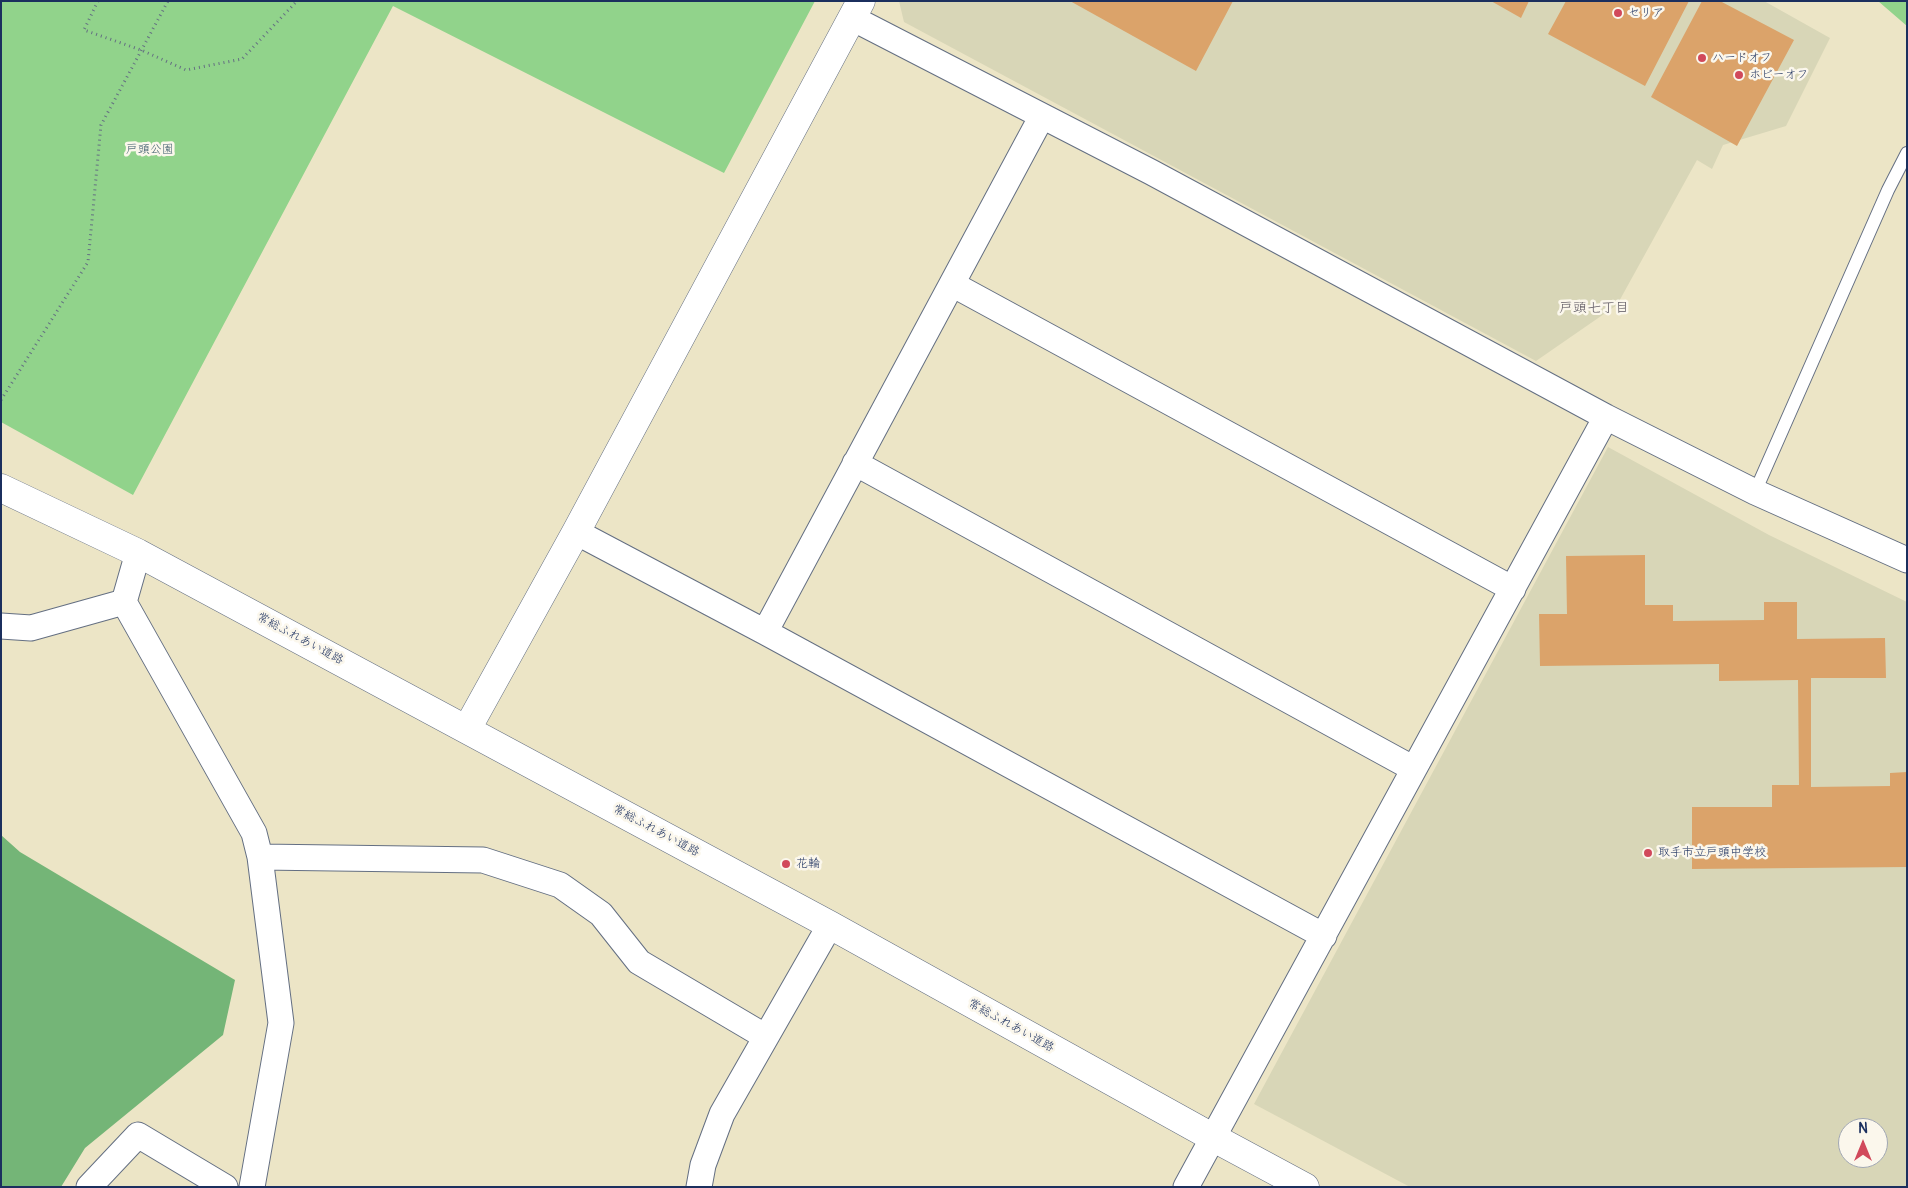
<!DOCTYPE html>
<meta charset="utf-8">
<style>
body{margin:0}
#map{position:relative;width:1908px;height:1188px;overflow:hidden;background:#ece5c6;font-family:Pangolin,sans-serif}
canvas{display:block}
.frame{position:absolute;inset:0;border:2px solid #1b2f5e;pointer-events:none}
.north{position:absolute;left:1838px;top:1118px;width:50px;height:50px;box-sizing:border-box;background:#fbf7ec;border:1px solid #a1a7b3;border-radius:50%;rotate:0deg;font-size:14px;font-weight:700;line-height:20px;text-align:center;color:#1b2f5e}
.north::after{content:'';display:block;margin:auto;width:18px;height:22px;background:#d1495b;clip-path:polygon(50% 0,100% 100%,50% 72%,0 100%)}
</style>
<div id="map">
<canvas width="1908" height="1188"></canvas>
<div class="frame"></div>
<div class="north">N</div>
</div>
<script>
const context = document.querySelector('canvas').getContext('2d');
context.lineJoin = 'round';
function paint(path, color) {
  context.fillStyle = color;
  context.fill(path, 'evenodd');
}
function toPath(rows) {
  const path = new Path2D();
  for (const r of rows) {
    path.moveTo(r[0], r[1]);
    for (let i = 2; i < r.length; i += 2) path.lineTo(r[i], r[i + 1]);
  }
  return path;
}
function stroke(path, color, width, dash) {
  context.strokeStyle = color;
  context.lineWidth = width;
  context.lineCap = dash ? 'butt' : 'round';
  context.setLineDash(dash || []);
  context.stroke(path);
}
function write(font, color, halo, rows, align = 'center') {
  context.font = font + ' Pangolin,"Klee One",sans-serif';
  context.lineWidth = 5;
  context.setLineDash([]);
  context.textBaseline = 'middle';
  context.strokeStyle = halo;
  context.fillStyle = color;
  for (const [text, x, y, turn = 0] of rows) {
    context.save();
    context.translate(x, y);
    context.rotate((+turn || 0) * Math.PI / 180);
    context.textAlign = isNaN(turn) ? turn : align;
    if (halo) context.strokeText(text, 0, 0);
    context.fillText(text, 0, 0);
    context.restore();
  }
}
paint(toPath([
 [899,1,1764,1,1830,38,1786,126,1723,145,1712,169,1697,160,1617,305,1536,361,904,22],
 [1608,447,1769,535,1907,602,1907,1187,1410,1187,1254,1104],
 [1848,1128,1878,1128,1878,1158,1848,1158]
]), '#d8d6b7');
paint(toPath([
 [1,1,815,1,724,173,393,6,133,495,1,422],
 [1878,1,1907,1,1907,26]
]), '#91d38b');
paint(toPath([
 [1,835,20,852,235,980,223,1035,85,1148,61,1187,1,1187]
]), '#74b577');
paint(toPath([
 [1070,1,1233,1,1196,71],
 [1491,1,1529,1,1521,18],
 [1566,1,1689,1,1645,86,1548,34],
 [1702,1,1720,1,1794,40,1737,146,1651,97],
 [1645,555,1645,605,1673,605,1673,621,1764,620,1764,602,1797,602,1797,639,1885,638,1886,678,1811,678,1811,787,1890,786,1890,773,1907,772,1907,867,1692,869,1692,807,1772,807,1772,785,1799,785,1798,680,1719,681,1719,664,1540,666,1539,614,1567,614,1566,556]
]), '#dba36a');
const lane = toPath([
 [1755,492,1888,190,1907,153]
]);
const street = toPath([
 [852,18,1151,172,1606,417,1755,492,1907,560],
 [952,284,1513,589],
 [855,463,1414,769],
 [576,532,765,632,1324,936],
 [138,553,124,602,254,833,260,857,281,1023,252,1187],
 [1,626,31,628,124,602],
 [765,632,1042,116],
 [260,857,483,860,560,885,601,914,639,962,766,1037],
 [89,1187,138,1135,225,1187],
 [699,1187,703,1165,722,1114,830,925],
 [1186,1187,1606,417]
]);
const secondary = toPath([
 [1,488,138,553,830,925,1212,1137,1305,1187],
 [467,729,576,532,861,1]
]);
stroke(lane, '#646f82', 14);
stroke(street, '#646f82', 27);
stroke(secondary, '#646f82', 29);
stroke(toPath([
 [98,1,84,30,141,50,186,70,242,59,297,1],
 [1,400,88,262,101,125,168,1]
]), '#646f82', 3, [1, 4]);
stroke(lane, '#fff', 12);
stroke(street, '#fff', 25);
stroke(secondary, '#fff', 28);
for (const [x, y, r, color] of [
 [1618,13,5,"#d1495b"],
 [1702,58,5,"#d1495b"],
 [1739,75,5,"#d1495b"],
 [1648,853,5,"#d1495b"],
 [786,864,5,"#d1495b"]
]) {
  const dot = new Path2D();
  dot.arc(x, y, r, 0, 2 * Math.PI);
  context.fillStyle = color;
  context.fill(dot);
  stroke(dot, '#fbf7ec', 2);
}
write('12px', '#1b2f5e', '#fbf7ec', [
 ["セリア",1628,13],
 ["ハードオフ",1712,58],
 ["ホビーオフ",1749,75],
 ["取手市立戸頭中学校",1658,853],
 ["花輪",796,864]
], 'left');
write('12px', '#385869', '#fbf7ec', [
 ["戸頭公園",150,150]
]);
write('12px', '#1b2f5e', '#fbf7ec', [
 ["常総ふれあい道路",300,639,28],
 ["常総ふれあい道路",656,831,28],
 ["常総ふれあい道路",1011,1026,29]
]);
write('14px', '#5e5862', '#fbf7ec', [
 ["戸頭七丁目",1594,308]
]);
</script>
